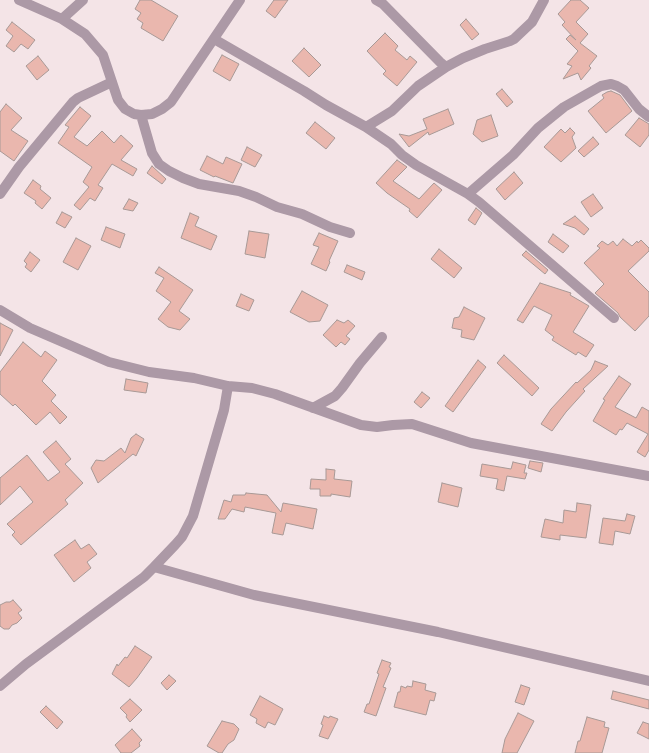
<!DOCTYPE html>
<style>
body{margin:0}
canvas{display:block;background:#f4e4e7}
</style>
<canvas width="649" height="753"></canvas>
<script>
const context = document.querySelector('canvas').getContext('2d');
context.lineJoin = 'round';
function paint(path, color) {
  context.fillStyle = color;
  context.fill(path, 'evenodd');
}
function toPath(rows) {
  const path = new Path2D();
  for (const r of rows) {
    path.moveTo(r[0], r[1]);
    for (let i = 2; i < r.length; i += 2) path.lineTo(r[i], r[i + 1]);
  }
  return path;
}
function stroke(path, color, width, dash) {
  context.strokeStyle = color;
  context.lineWidth = width;
  context.lineCap = dash ? 'butt' : 'round';
  context.setLineDash(dash || []);
  context.stroke(path);
}
const building = toPath([
 [140,0,151,0,178,16,163,41,141,28,143,23,137,19,141,13,135,9,140,0],
 [274,0,288,0,275,18,266,11,274,0],
 [571,0,580,0,589,8,576,22,588,34,580,43,597,56,589,66,591,68,581,80,578,73,563,79,572,66,567,64,578,51,566,39,570,35,576,40,562,25,565,22,558,14,571,0],
 [466,19,479,34,472,40,460,25,466,19],
 [12,22,35,40,28,49,21,44,14,52,6,46,13,36,6,30,12,22],
 [385,33,398,46,395,50,407,60,410,56,417,62,397,86,383,74,386,71,367,51,385,33],
 [304,48,321,65,309,77,292,61,304,48],
 [222,55,239,64,230,81,213,71,222,55],
 [38,56,49,70,37,80,26,66,38,56],
 [502,89,513,102,507,107,496,94,502,89],
 [611,91,620,95,632,111,606,133,588,111,604,98,602,95,607,92,611,91],
 [6,104,22,118,11,130,28,141,14,161,0,151,0,112,6,104],
 [80,107,91,116,74,137,87,146,102,131,114,143,121,135,133,146,121,160,137,169,133,176,112,164,98,185,103,188,95,201,90,198,80,210,74,205,89,187,83,182,92,167,58,143,69,127,65,125,80,107],
 [448,109,454,124,429,135,428,132,409,147,399,134,409,136,427,129,423,119,448,109],
 [491,115,498,136,482,142,473,134,477,120,491,115],
 [639,118,649,124,649,135,640,147,625,135,639,118],
 [315,122,335,138,326,149,306,133,315,122],
 [570,128,575,133,572,137,576,148,561,162,544,147,561,129,565,133,570,128],
 [593,137,599,144,584,157,578,151,593,137],
 [247,147,262,155,255,167,241,160,247,147],
 [207,156,223,164,226,157,242,164,233,183,215,176,214,177,200,170,207,156],
 [397,160,407,167,393,181,419,199,434,183,442,190,417,218,409,211,410,209,387,193,376,183,397,160],
 [152,166,166,179,162,184,147,173,152,166],
 [514,172,523,183,505,200,496,189,514,172],
 [33,180,41,186,40,189,51,198,42,209,35,203,36,201,24,193,33,180],
 [593,194,603,208,591,217,581,202,593,194],
 [129,199,138,203,133,211,123,209,129,199],
 [476,208,482,213,475,225,468,220,476,208],
 [62,212,72,217,65,228,56,223,62,212],
 [190,213,199,217,195,226,217,236,211,250,181,238,190,213],
 [575,216,589,229,584,235,575,228,563,224,575,216],
 [106,227,125,234,120,248,101,240,106,227],
 [249,231,269,234,265,258,245,254,249,231],
 [319,233,338,241,329,261,330,262,326,271,311,264,319,247,313,245,319,233],
 [553,234,569,246,563,253,548,242,553,234],
 [76,238,91,246,78,270,63,262,76,238],
 [623,239,632,246,637,241,638,243,641,240,649,248,649,251,628,271,649,292,649,316,635,331,620,317,618,313,595,293,604,284,584,263,600,248,597,246,602,241,608,245,613,241,617,246,623,239],
 [439,249,462,268,454,278,431,259,439,249],
 [526,251,548,270,545,274,522,255,526,251],
 [30,252,40,260,31,272,25,267,27,264,24,261,30,252],
 [347,265,365,272,362,280,344,272,347,265],
 [159,267,193,290,179,311,190,319,180,330,168,327,158,319,171,302,156,291,164,278,155,273,159,267],
 [540,283,571,293,570,295,589,306,573,332,594,345,586,357,578,352,576,355,552,340,554,337,545,330,552,315,534,306,523,323,517,320,540,283],
 [302,291,328,305,320,321,309,322,290,312,302,291],
 [241,294,254,300,249,311,236,306,241,294],
 [464,307,485,318,474,340,461,337,462,330,452,328,454,318,459,317,464,307],
 [337,320,344,323,348,320,355,326,346,336,350,339,345,345,341,342,336,347,323,335,337,320],
 [0,323,13,330,0,356,0,323],
 [23,342,41,357,45,351,57,360,42,381,56,395,51,401,67,417,60,424,50,412,36,425,15,404,13,406,0,394,0,372,23,342],
 [504,355,539,388,532,396,497,363,504,355],
 [478,360,486,367,453,412,445,406,478,360],
 [595,361,608,366,583,389,585,391,566,412,552,431,541,424,551,409,576,382,577,383,591,370,595,361],
 [619,376,631,384,615,407,636,418,642,407,649,411,649,450,645,457,637,452,648,434,627,423,622,430,620,429,616,435,593,421,605,400,603,399,619,376],
 [126,379,148,383,146,393,124,390,126,379],
 [422,392,430,398,421,408,414,402,422,392],
 [136,434,144,439,136,456,133,454,98,483,91,468,96,460,104,461,121,448,125,453,131,438,136,434],
 [56,441,71,459,65,464,83,483,65,500,68,504,21,545,12,535,15,532,7,524,33,502,20,486,0,505,0,478,27,455,48,481,60,472,43,452,56,441],
 [530,461,543,463,541,472,528,468,530,461],
 [513,462,526,465,524,473,527,473,525,479,507,476,504,491,496,489,498,479,480,476,482,464,511,469,513,462],
 [326,469,335,470,334,479,352,481,350,497,331,494,331,496,320,496,320,489,310,489,311,479,326,480,326,469],
 [442,483,462,488,458,507,438,502,442,483],
 [246,493,267,495,281,512,283,503,317,509,313,529,286,523,283,535,272,533,276,513,245,507,244,512,232,509,225,519,218,519,224,500,231,502,233,495,245,495,246,493],
 [577,503,591,505,586,538,560,535,560,540,541,537,545,519,563,523,564,510,576,512,577,503],
 [627,514,635,516,630,534,615,531,613,545,599,543,603,518,625,521,627,514],
 [75,540,81,549,89,544,97,554,87,562,91,568,74,582,54,555,75,540],
 [13,600,22,610,18,613,22,618,17,623,12,625,9,629,4,629,0,626,0,605,6,602,10,602,13,600],
 [135,646,152,657,137,678,129,687,112,674,117,664,118,666,125,657,127,658,135,646],
 [382,660,391,663,389,667,391,668,383,687,386,688,376,716,364,712,367,704,369,704,379,674,377,673,382,660],
 [169,675,176,681,167,690,161,683,169,675],
 [413,681,426,684,425,690,436,693,434,701,430,700,426,715,394,707,398,692,400,692,401,686,406,688,407,686,412,687,413,681],
 [521,685,530,688,524,705,515,702,521,685],
 [613,691,649,700,649,709,611,699,613,691],
 [260,696,283,709,275,725,268,722,265,728,256,723,257,719,250,715,260,696],
 [130,699,142,710,130,722,126,717,127,715,120,708,130,699],
 [46,706,63,722,57,729,40,712,46,706],
 [518,713,534,721,517,753,502,753,505,739,518,713],
 [324,716,329,718,330,716,338,719,328,739,319,736,323,725,321,724,324,716],
 [587,717,605,722,604,727,609,728,602,753,575,753,578,741,580,741,587,717],
 [222,721,234,724,239,729,234,740,228,744,222,753,219,753,207,746,222,721],
 [643,722,649,724,649,739,637,733,643,722],
 [132,729,142,740,139,743,140,746,131,753,121,753,115,745,132,729]
]);
paint(building, '#eab7ae');
stroke(building, '#a89996', 1);
stroke(toPath([
 [19,0,62,19,85,34,103,55,118,100,125,109,134,114,141,115,152,114,162,109,171,102,240,0],
 [376,0,383,4,440,62,446,67],
 [62,19,83,0],
 [214,39,304,91,326,105,366,127,391,144,402,155,416,165,468,194,479,202,614,318],
 [141,115,152,153,159,164,169,171,183,178,199,184,239,191,256,197,277,207,302,214,330,227,350,233],
 [366,127,392,111,418,86,446,67,463,58,485,49,510,41,514,39,532,22,544,0],
 [0,194,19,167,73,102,78,98,112,82],
 [468,194,513,155,538,128,564,107,601,86,611,84,617,86,624,90,639,109,649,117],
 [0,310,30,328,109,362,149,372,194,378,228,386,252,388,275,394,361,425,377,427,393,425,412,424,471,443,649,476],
 [313,408,335,396,342,388,360,363,382,337],
 [154,567,175,545,182,537,193,516,224,410,228,386],
 [0,686,26,664,144,577,154,567,254,595,438,632,649,681]
]), '#ac99a6', 10);
</script>
